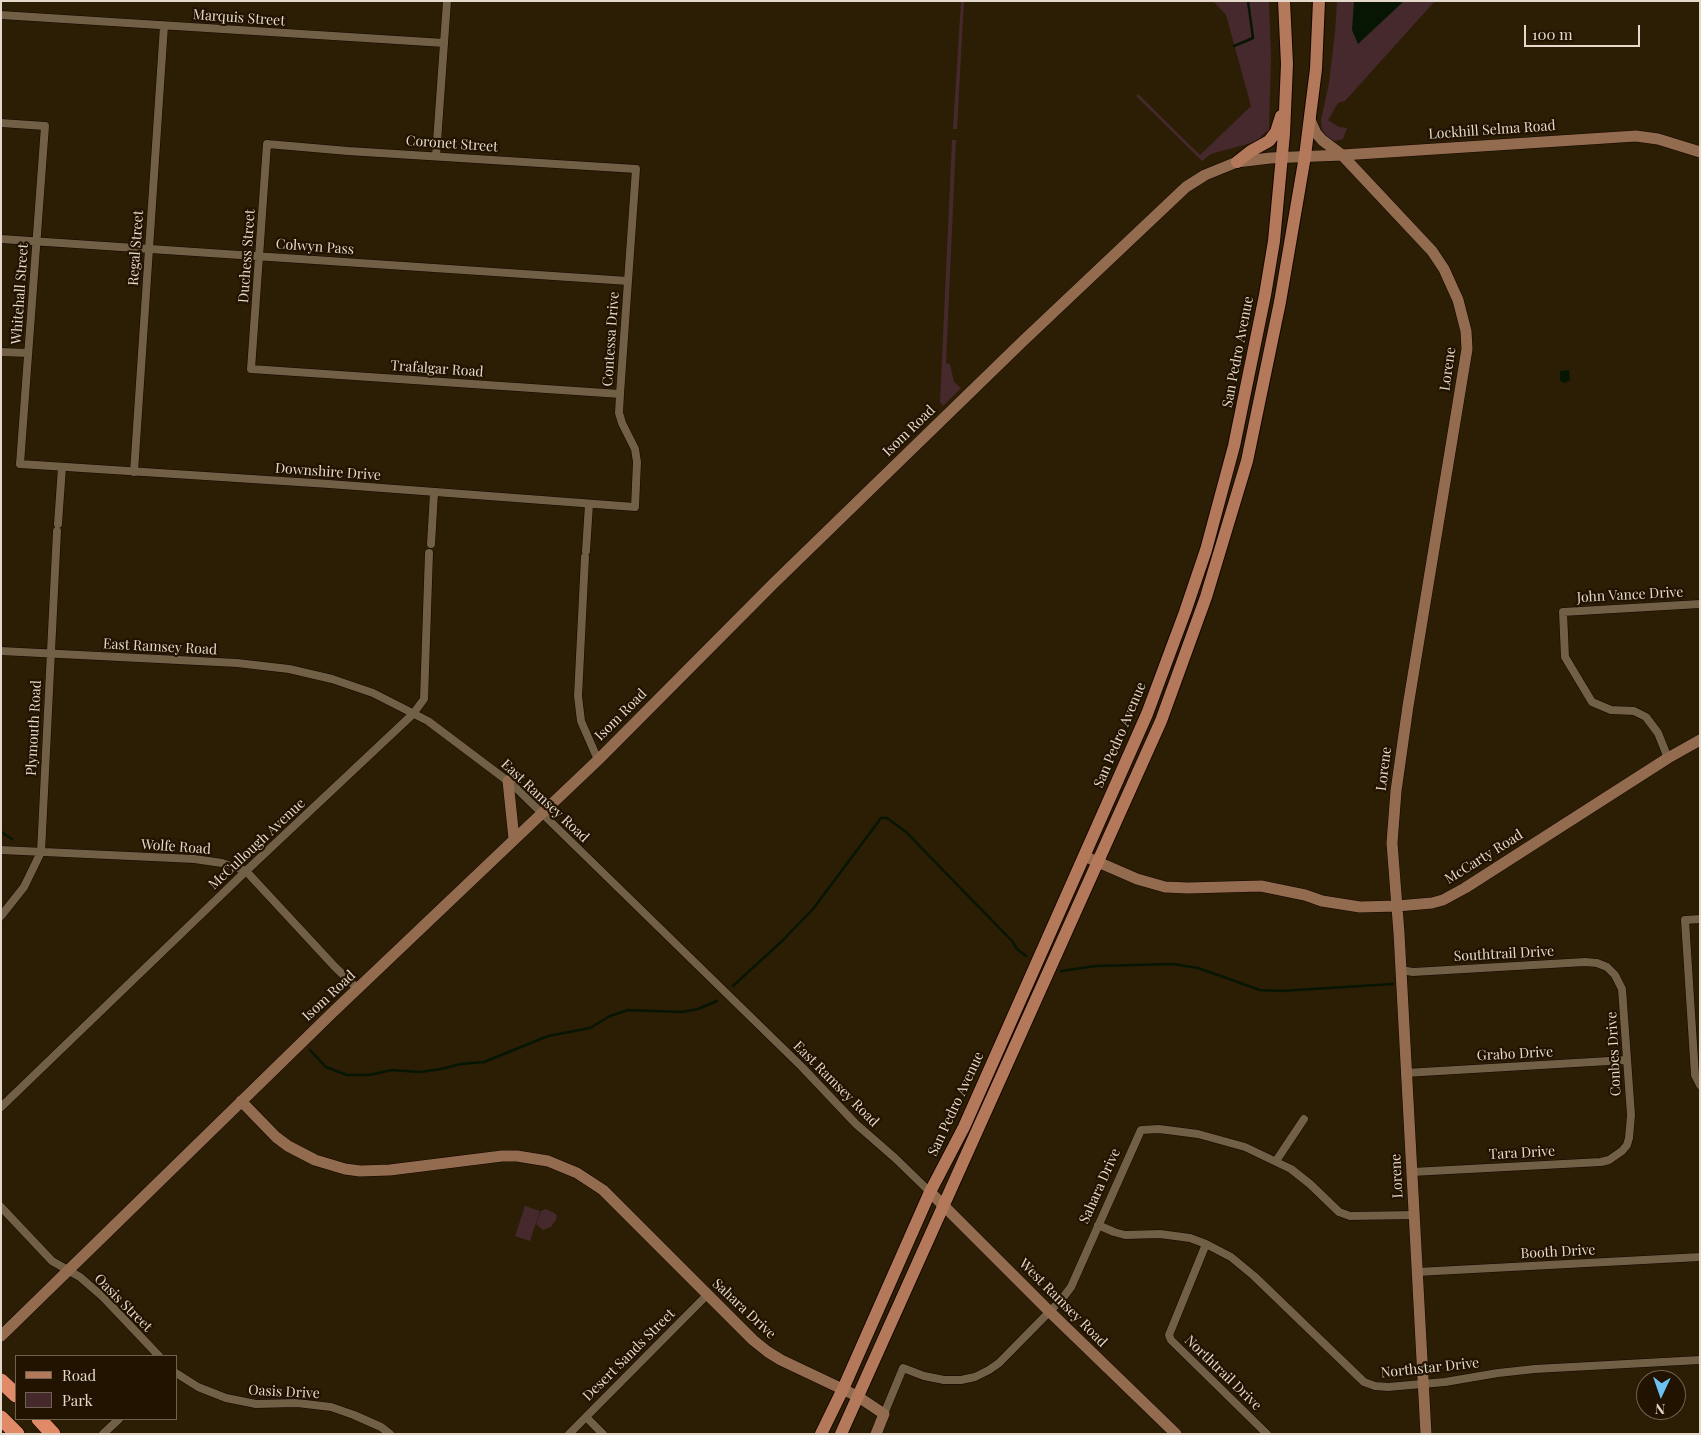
<!DOCTYPE html>
<style>
body{margin:0}
#map{position:relative;width:1701px;height:1435px;overflow:hidden;background:#2c1d05;font-family:"Playfair Display",serif}
canvas{display:block}
.frame{position:absolute;inset:0;border:2px solid #e4d9cb;pointer-events:none}
.legend{position:absolute;left:15px;top:1355px;width:162px;height:65px;box-sizing:border-box;background:#221300;border:1px solid #706251;margin:0;padding:6px 9px;list-style:none;font-size:15px;color:#e4d9cb}
.legend li{display:flex;align-items:center;gap:10px;height:25px}
.legend b{width:25px;border:1px solid #706251}
.north{position:absolute;left:1636px;top:1370px;width:50px;height:50px;box-sizing:border-box;background:#221300;border:1px solid #706251;border-radius:50%;rotate:183deg;font-size:14px;font-weight:700;line-height:20px;text-align:center;color:#e4d9cb}
.north::after{content:'';display:block;margin:auto;width:18px;height:22px;background:#6dc2f3;clip-path:polygon(50% 0,100% 100%,50% 72%,0 100%)}
.scale{position:absolute;left:1524px;top:25px;width:116px;height:22px;box-sizing:border-box;border:2px solid #e4d9cb;border-top:0;padding-left:6px;font-size:15px;line-height:18px;white-space:nowrap;color:#e4d9cb;-webkit-text-stroke:4px #221300;paint-order:stroke}
</style>
<div id="map">
<canvas width="1701" height="1435"></canvas>
<div class="frame"></div>
<ul class="legend">
<li><b style="height:6px;background:#b4795a"></b>Road</li>
<li><b style="height:14px;background:#45292d"></b>Park</li>
</ul>
<div class="north">N</div>
<div class="scale">100 m</div>
</div>
<script>
const context = document.querySelector('canvas').getContext('2d');
context.lineJoin = 'round';
function paint(path, color) {
  context.fillStyle = color;
  context.fill(path, 'evenodd');
}
function toPath(rows) {
  const path = new Path2D();
  for (const r of rows) {
    path.moveTo(r[0], r[1]);
    for (let i = 2; i < r.length; i += 2) path.lineTo(r[i], r[i + 1]);
  }
  return path;
}
function stroke(path, color, width, dash) {
  context.strokeStyle = color;
  context.lineWidth = width;
  context.lineCap = dash ? 'butt' : 'round';
  context.setLineDash(dash || []);
  context.stroke(path);
}
function write(font, color, halo, rows, align = 'center') {
  context.font = font + ' "Playfair Display",serif';
  context.lineWidth = 4.5;
  context.setLineDash([]);
  context.textBaseline = 'middle';
  context.strokeStyle = halo;
  context.fillStyle = color;
  for (const [text, x, y, turn = 0] of rows) {
    context.save();
    context.translate(x, y);
    context.rotate((+turn || 0) * Math.PI / 180);
    context.textAlign = isNaN(turn) ? turn : align;
    if (halo) context.strokeText(text, 0, 0);
    context.fillText(text, 0, 0);
    context.restore();
  }
}
paint(toPath([
 [961,1,964,1,957,129,953,129],
 [1213,1,1269,1,1271,58,1269,131,1266,132,1261,136,1262,139,1258,141,1211,154,1202,161,1136,96,1138,94,1200,155,1251,106,1226,15],
 [1337,1,1435,1,1345,101,1338,103,1328,120,1339,127,1347,128,1343,139,1335,141,1327,137,1322,130,1321,120,1329,83,1335,32],
 [952,140,956,140,946,363,950,364,954,382,961,388,943,406,940,402],
 [525,1206,540,1211,530,1241,515,1236],
 [546,1209,556,1214,557,1218,551,1227,543,1230,536,1224,541,1211]
]), '#45292d');
paint(toPath([
 [1354,1,1404,1,1358,44,1352,30],
 [1569,370,1570,380,1565,383,1560,381,1560,371]
]), '#071603');
stroke(toPath([
 [1234,46,1253,38,1248,1],
 [1,832,12,839],
 [1061,971,1096,966,1173,964,1198,968,1260,990,1281,991,1393,984],
 [733,986,782,941,813,909,881,818,887,818,906,832,1012,941,1017,949,1026,956],
 [310,1050,326,1067,347,1075,369,1075,392,1070,420,1072,441,1069,461,1064,484,1062,548,1036,590,1028,610,1016,628,1010,682,1012,698,1009,717,1001]
]), '#071603', 2.5);
const street = toPath([
 [1,15,444,43],
 [1,123,45,126,20,464,329,484,635,507,637,462,635,449,622,423,619,413,620,394,628,281,636,169,348,151,267,144,251,369,620,394],
 [436,156,447,1],
 [1,239,628,281],
 [1,352,28,353],
 [134,472,164,26],
 [58,524,62,467],
 [431,544,434,493],
 [586,551,589,504],
 [585,557,578,696,581,721,598,760],
 [1,651,237,663,289,669,332,679,373,693,428,721,513,785,802,1067,856,1124,895,1158,930,1192],
 [1668,758,1658,733,1646,717,1634,711,1611,710,1592,702,1565,657,1563,612,1700,604],
 [1,850,194,859,222,863,246,871,335,967,358,989],
 [1,916,24,887,41,852,57,531],
 [1700,919,1685,920,1695,1075,1700,1085],
 [1400,970,1413,972,1585,962,1597,963,1607,967,1615,975,1622,989,1631,1115,1629,1138,1627,1145,1622,1151,1609,1160,1601,1162,1412,1172],
 [1405,1073,1626,1060],
 [1,1107,246,871,413,714,424,699,429,553],
 [1276,1161,1304,1119],
 [1,1207,52,1261,80,1277,103,1297,159,1356],
 [1098,1225,1114,1232,1125,1235,1160,1234,1190,1238,1206,1244,1231,1257,1254,1276,1364,1382,1375,1386,1388,1387,1445,1382,1498,1373,1535,1369,1700,1360],
 [1206,1244,1169,1335,1171,1340,1267,1434],
 [1417,1272,1700,1257],
 [176,1373,198,1387,226,1398,256,1404,297,1403,331,1407,354,1415,381,1427,390,1434],
 [884,1414,903,1368,924,1376,944,1380,961,1380,975,1377,989,1370,999,1363,1062,1299,1071,1287,1141,1130,1159,1129,1198,1134,1245,1147,1291,1169,1310,1184,1339,1212,1350,1216,1414,1215],
 [586,1417,603,1434],
 [103,1434,119,1419],
 [569,1434,707,1295]
]);
const secondary = toPath([
 [1310,120,1316,133,1322,140,1342,155,1432,251,1444,269,1458,300,1466,331,1467,349,1408,706,1396,791,1392,843,1399,933,1426,1434],
 [508,781,514,839],
 [1084,856,1137,879,1165,887,1188,888,1261,886,1305,895,1322,901,1360,907,1397,906,1432,903,1443,900,1465,888,1668,758,1700,740],
 [241,1101,276,1137,288,1146,315,1160,345,1169,360,1171,390,1170,502,1156,517,1156,548,1161,577,1173,603,1190,753,1340,768,1352,781,1360,857,1396,884,1414,876,1434],
 [930,1192,1050,1312,1176,1434],
 [1,1336,333,1012,598,760,774,583,1022,342,1186,187,1205,175,1237,162,1270,158,1342,155,1636,136,1658,139,1700,152]
]);
const primary = toPath([
 [1237,162,1251,151,1269,141,1276,132,1281,116],
 [821,1434,843,1389,930,1192,964,1127,1147,714,1185,612,1206,550,1234,446,1265,295,1274,241,1284,134,1287,64,1284,1],
 [841,1434,1161,721,1206,597,1247,461,1280,302,1305,156,1316,69,1319,1]
]);
const highway = toPath([
 [1,1381,16,1395],
 [1,1418,17,1434],
 [39,1419,53,1434]
]);
stroke(street, '#140600', 9);
stroke(secondary, '#140600', 12);
stroke(primary, '#140600', 14);
stroke(highway, '#140600', 16);
stroke(street, '#715f46', 8);
stroke(secondary, '#936c50', 11);
stroke(primary, '#b4795a', 12);
stroke(highway, '#e18a68', 15);
write('14px', '#e4d9cb', '#221300', [
 ["Marquis Street",239,18,4],
 ["Lockhill Selma Road",1492,130,-4],
 ["Coronet Street",452,144,4],
 ["Colwyn Pass",315,247,4],
 ["Regal Street",136,248,-86],
 ["Duchess Street",247,256,-86],
 ["Whitehall Street",20,294,-86],
 ["Contessa Drive",611,339,-86],
 ["San Pedro Avenue",1238,352,-79],
 ["Trafalgar Road",437,369,4],
 ["Lorene",1448,369,-82],
 ["Isom Road",909,431,-44],
 ["Downshire Drive",328,472,4],
 ["John Vance Drive",1630,595,-3],
 ["East Ramsey Road",160,647,3],
 ["Isom Road",621,715,-45],
 ["Plymouth Road",34,728,-87],
 ["San Pedro Avenue",1120,735,-67],
 ["Lorene",1384,769,-83],
 ["East Ramsey Road",545,801,43],
 ["McCullough Avenue",257,844,-43],
 ["Wolfe Road",176,847,4],
 ["McCarty Road",1484,857,-32],
 ["Southtrail Drive",1504,954,-3],
 ["Isom Road",329,996,-43],
 ["Grabo Drive",1515,1054,-3],
 ["Conbes Drive",1614,1054,-93],
 ["East Ramsey Road",836,1084,45],
 ["San Pedro Avenue",956,1104,-65],
 ["Tara Drive",1522,1153,-3],
 ["Lorene",1397,1176,-93],
 ["Sahara Drive",1100,1186,-66],
 ["Booth Drive",1558,1252,-3],
 ["Oasis Street",123,1303,45],
 ["West Ramsey Road",1063,1303,45],
 ["Sahara Drive",744,1309,43],
 ["Desert Sands Street",629,1355,-45],
 ["Northstar Drive",1430,1368,-6],
 ["Northtrail Drive",1223,1373,44],
 ["Oasis Drive",284,1392,3]
]);
</script>
